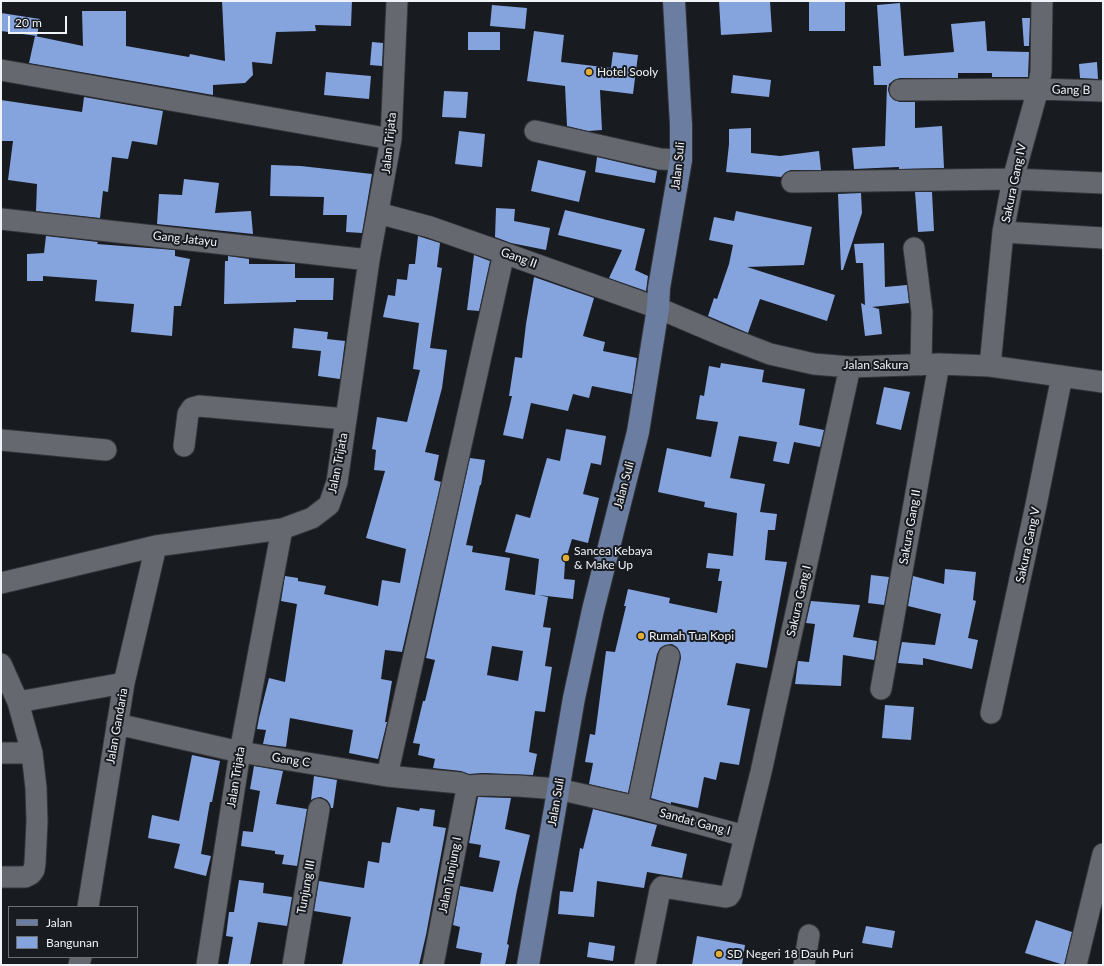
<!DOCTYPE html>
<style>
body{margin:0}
#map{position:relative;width:1104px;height:966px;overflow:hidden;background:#181b20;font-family:Lato,sans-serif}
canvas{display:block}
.frame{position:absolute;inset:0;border:2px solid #f0f3f7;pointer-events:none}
.legend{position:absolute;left:8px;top:906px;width:130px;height:52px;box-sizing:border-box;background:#181b20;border:1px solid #6e7176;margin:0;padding:5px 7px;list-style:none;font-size:12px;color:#f0f3f7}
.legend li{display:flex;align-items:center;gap:8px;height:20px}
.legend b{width:20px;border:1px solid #6e7176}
.scale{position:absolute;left:8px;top:16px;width:59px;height:18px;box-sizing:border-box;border:2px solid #f0f3f7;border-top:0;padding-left:5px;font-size:12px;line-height:14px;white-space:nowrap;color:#f0f3f7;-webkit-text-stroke:3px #181b20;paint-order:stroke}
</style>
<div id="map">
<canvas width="1104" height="966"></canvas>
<div class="frame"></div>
<ul class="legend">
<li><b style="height:5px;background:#6b7ea2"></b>Jalan</li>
<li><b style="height:11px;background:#85a3dd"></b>Bangunan</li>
</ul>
<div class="scale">20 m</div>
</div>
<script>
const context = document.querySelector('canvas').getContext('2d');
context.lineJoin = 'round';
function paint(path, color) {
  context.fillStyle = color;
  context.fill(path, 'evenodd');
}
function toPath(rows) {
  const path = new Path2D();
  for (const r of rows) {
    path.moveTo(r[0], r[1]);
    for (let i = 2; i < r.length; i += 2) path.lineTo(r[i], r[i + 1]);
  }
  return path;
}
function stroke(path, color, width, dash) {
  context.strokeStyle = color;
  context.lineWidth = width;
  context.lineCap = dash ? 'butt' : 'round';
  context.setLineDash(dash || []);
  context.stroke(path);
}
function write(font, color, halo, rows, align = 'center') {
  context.font = font + ' Lato,sans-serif';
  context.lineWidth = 4;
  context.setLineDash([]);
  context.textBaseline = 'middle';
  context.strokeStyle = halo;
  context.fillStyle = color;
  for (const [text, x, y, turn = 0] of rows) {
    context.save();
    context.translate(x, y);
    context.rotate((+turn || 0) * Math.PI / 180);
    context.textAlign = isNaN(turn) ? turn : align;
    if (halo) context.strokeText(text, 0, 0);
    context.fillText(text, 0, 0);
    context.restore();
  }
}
paint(toPath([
 [222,1,352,1,351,26,315,25,316,31,276,32,272,64,252,62,253,75,245,83,213,85,213,95,29,63,35,36,83,46,82,11,126,11,126,46,189,57,190,54,225,61],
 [719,1,770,1,772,32,721,35],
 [809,1,845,1,845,31,809,31],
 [900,3,904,56,954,52,951,24,985,21,987,51,1029,52,1028,77,992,77,992,73,958,73,958,78,900,78,894,80,889,84,888,90,890,96,894,100,900,102,915,102,915,128,942,126,944,168,899,169,899,167,854,169,852,148,885,146,887,85,874,85,873,66,881,66,877,5],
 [492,5,527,8,525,29,490,26],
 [1,13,40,19,37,36,1,31],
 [1022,18,1030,18,1029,46,1024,46],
 [534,31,564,35,561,62,611,68,613,52,638,55,633,94,600,90,602,130,588,131,567,126,565,86,527,81],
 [468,32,500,32,500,50,468,50],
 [372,42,383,43,382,66,370,65],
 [1097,62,1098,79,1080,78,1079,64],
 [326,72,371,76,369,99,324,95],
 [733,75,771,80,769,97,731,93],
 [444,91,468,92,466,118,442,117],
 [84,97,163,111,157,145,132,141,128,159,112,157,108,192,103,191,100,218,36,211,37,184,8,180,13,141,1,141,1,100,82,112],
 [751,128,751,153,780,156,819,151,821,170,791,170,786,172,781,177,726,172,729,144,729,129],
 [459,131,485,134,482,167,455,164],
 [597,157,657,171,655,183,595,172],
 [538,160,586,171,579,202,531,191],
 [271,165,301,166,372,174,362,233,346,232,347,215,323,215,324,197,270,196],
 [184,179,219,183,215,213,251,211,253,234,157,224,159,194,182,195],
 [915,192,932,192,934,231,918,232],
 [861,193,862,213,843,270,841,270,838,194],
 [496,208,515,209,514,221,550,228,546,250,511,243,495,237],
 [565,210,645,229,635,270,648,276,646,291,609,278,622,250,558,235],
 [736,211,812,227,804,265,747,267,835,295,827,321,760,299,748,333,708,316,714,298,717,299,729,264,733,245,709,240,714,217,734,221],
 [46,236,98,242,97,244,175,250,175,256,190,259,181,306,174,306,172,336,131,332,134,304,95,301,97,280,43,276,43,281,27,281,27,254,44,253],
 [418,236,440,243,437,267,442,268,430,348,447,350,442,388,425,452,439,455,434,480,441,482,402,652,385,650,381,679,392,681,385,722,387,722,378,759,349,753,353,730,290,718,286,747,263,744,266,730,257,729,259,718,269,678,285,682,297,604,281,601,285,576,298,578,298,581,326,586,324,594,378,606,382,580,400,583,406,549,366,538,385,471,374,470,376,450,372,449,377,417,407,422,420,370,413,369,419,323,383,317,388,295,395,296,397,279,407,280,409,264,415,264],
 [884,243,885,287,907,285,909,303,872,307,879,309,882,334,865,336,861,303,865,305,863,263,856,263,854,244],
 [474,255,490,261,479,311,467,310],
 [228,256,249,259,249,264,295,264,295,278,334,278,333,300,296,300,296,302,224,304,225,261,228,261],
 [534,277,594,298,583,336,605,342,603,351,637,358,632,394,592,386,589,398,573,394,568,411,531,403,523,439,503,435,512,396,509,396,515,357,522,358,526,324],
 [294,328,328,332,327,339,345,341,340,379,318,376,321,351,292,348],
 [721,363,764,370,762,382,805,389,799,425,824,430,820,447,794,442,789,464,773,461,777,442,739,436,730,478,765,484,760,512,777,514,775,530,768,530,765,560,787,562,767,668,736,663,727,705,750,709,739,765,720,762,716,780,704,777,698,808,671,802,671,804,651,798,681,658,680,652,677,647,672,644,665,645,660,648,657,654,628,793,589,784,593,763,585,762,590,734,595,735,606,651,615,652,626,606,624,606,628,589,670,598,669,603,717,613,722,581,718,581,720,569,706,568,708,553,733,556,737,513,704,507,705,502,658,492,667,448,711,457,718,422,696,419,700,395,704,396,709,366,720,368],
 [884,387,910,392,901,430,876,424],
 [566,429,606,436,601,465,591,463,583,494,599,498,588,543,572,539,565,562,564,579,575,580,573,599,538,595,548,597,543,627,551,628,545,666,552,667,545,712,535,711,529,752,537,754,533,775,483,773,469,774,461,771,433,768,435,759,418,755,420,744,413,743,423,701,425,701,435,660,426,658,470,458,485,460,481,485,480,485,466,545,473,546,472,552,510,558,505,590,535,595,539,559,505,552,516,514,530,518,547,458,560,461],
 [492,646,523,651,518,681,487,675],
 [945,569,976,572,973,600,976,601,968,638,978,640,972,669,923,658,923,665,898,663,902,642,935,645,941,614,908,606,913,576,944,584],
 [871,575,889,577,884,605,868,603],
 [811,601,860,605,853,637,877,641,874,660,843,655,841,686,795,684,798,661,809,662,815,624,806,623],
 [885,705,914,707,911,740,882,738],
 [192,755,220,761,212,802,210,802,201,854,211,856,206,876,174,868,180,844,148,838,152,815,179,821],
 [254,766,283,771,276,804,307,809,297,866,282,864,284,855,275,854,275,851,241,846,243,831,253,832,260,791,250,789],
 [314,776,337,780,333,808,331,808,330,804,327,800,321,797,315,798,311,800],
 [478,797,511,798,505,829,530,835,517,890,507,944,509,945,505,965,480,965,482,953,456,948,460,927,453,925,460,886,493,892,500,861,479,857,481,845,469,843],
 [397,807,419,811,420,808,435,810,433,826,446,828,426,935,419,965,342,965,351,917,314,911,319,881,364,888,368,861,379,863,382,842,390,843],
 [593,809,657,825,651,846,687,854,682,878,647,872,644,888,597,881,594,917,558,914,560,891,573,892,580,848,583,849],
 [239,880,264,883,263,893,292,897,287,926,258,922,250,965,228,965,233,937,226,936,229,912,234,912],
 [1036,920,1072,932,1064,965,1025,953],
 [866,926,895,931,892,948,862,943],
 [697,936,745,945,742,965,692,965],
 [589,942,615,946,613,961,587,957]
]), '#85a3dd');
const minor = toPath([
 [1,70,391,139],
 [900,90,1038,89,1103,91],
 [535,131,660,159,681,160],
 [792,182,1013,179,1103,183],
 [378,213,430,227,504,253,658,308,726,337,770,354,814,364,850,367,939,364,990,366,1103,382],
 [1,219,369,260],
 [1003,232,1103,238],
 [914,248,922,312,921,365],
 [990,366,1003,232,1013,179,1038,89,1041,72,1042,1],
 [1,440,106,450],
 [184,446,188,414,192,408,199,406,346,419],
 [1,583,156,546,282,529,312,518,329,505,337,482,369,260,391,139,397,1],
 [1,664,18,702,32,753,36,788,37,822,35,863,34,870,31,874,25,877,1,877],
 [881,689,939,364],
 [18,702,124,683],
 [991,713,1036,505,1062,376],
 [117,724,240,752,387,776,460,783,467,786,483,785,518,786,558,789,637,807,745,836],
 [1,753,32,753],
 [387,776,504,253],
 [637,807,669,656],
 [88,907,124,683,156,546],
 [79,965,81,957],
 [207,965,240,752,282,529],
 [293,965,319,809],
 [433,965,466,794,467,786],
 [645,965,660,890,662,887,725,897,729,896,731,893,761,772,850,367],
 [804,965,809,935],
 [1076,965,1103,854]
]);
const major = toPath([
 [528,965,574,698,593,610,638,432,658,308,659,288,681,160,681,125,674,1]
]);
stroke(minor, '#333539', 23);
stroke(major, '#333539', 24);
stroke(minor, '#65686f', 21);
stroke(major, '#6b7ea2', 22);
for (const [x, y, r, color] of [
 [589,72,4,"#e3ae35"],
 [566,558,4,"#e3ae35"],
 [641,636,4,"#e3ae35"],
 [719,954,4,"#e3ae35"]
]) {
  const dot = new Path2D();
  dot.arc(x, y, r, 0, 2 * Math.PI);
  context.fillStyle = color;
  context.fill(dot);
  stroke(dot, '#181b20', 1.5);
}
write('12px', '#f0f3f7', '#181b20', [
 ["Hotel Sooly",597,72],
 ["Sancea Kebaya",574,551],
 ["& Make Up",574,565],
 ["Rumah Tua Kopi",649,636],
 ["SD Negeri 18 Dauh Puri",727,954]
], 'left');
write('12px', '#f0f3f7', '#181b20', [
 ["Gang B",1071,90,1],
 ["Jalan Trijata",389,143,-84],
 ["Jalan Suli",678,166,-84],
 ["Sakura Gang IV",1014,183,-78],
 ["Gang Jatayu",185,239,6],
 ["Gang II",519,258,20],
 ["Jalan Sakura",876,365],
 ["Jalan Trijata",338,463,-79],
 ["Jalan Suli",624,485,-75],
 ["Sakura Gang II",910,527,-80],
 ["Sakura Gang V",1028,545,-78],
 ["Sakura Gang I",799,601,-77],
 ["Jalan Gandaria",117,726,-80],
 ["Gang C",291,760,9],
 ["Jalan Trijata",236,777,-81],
 ["Jalan Suli",556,802,-80],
 ["Sandat Gang I",695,822,15],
 ["Jalan Tunjung I",450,875,-79],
 ["Tunjung III",306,887,-80]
]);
</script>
